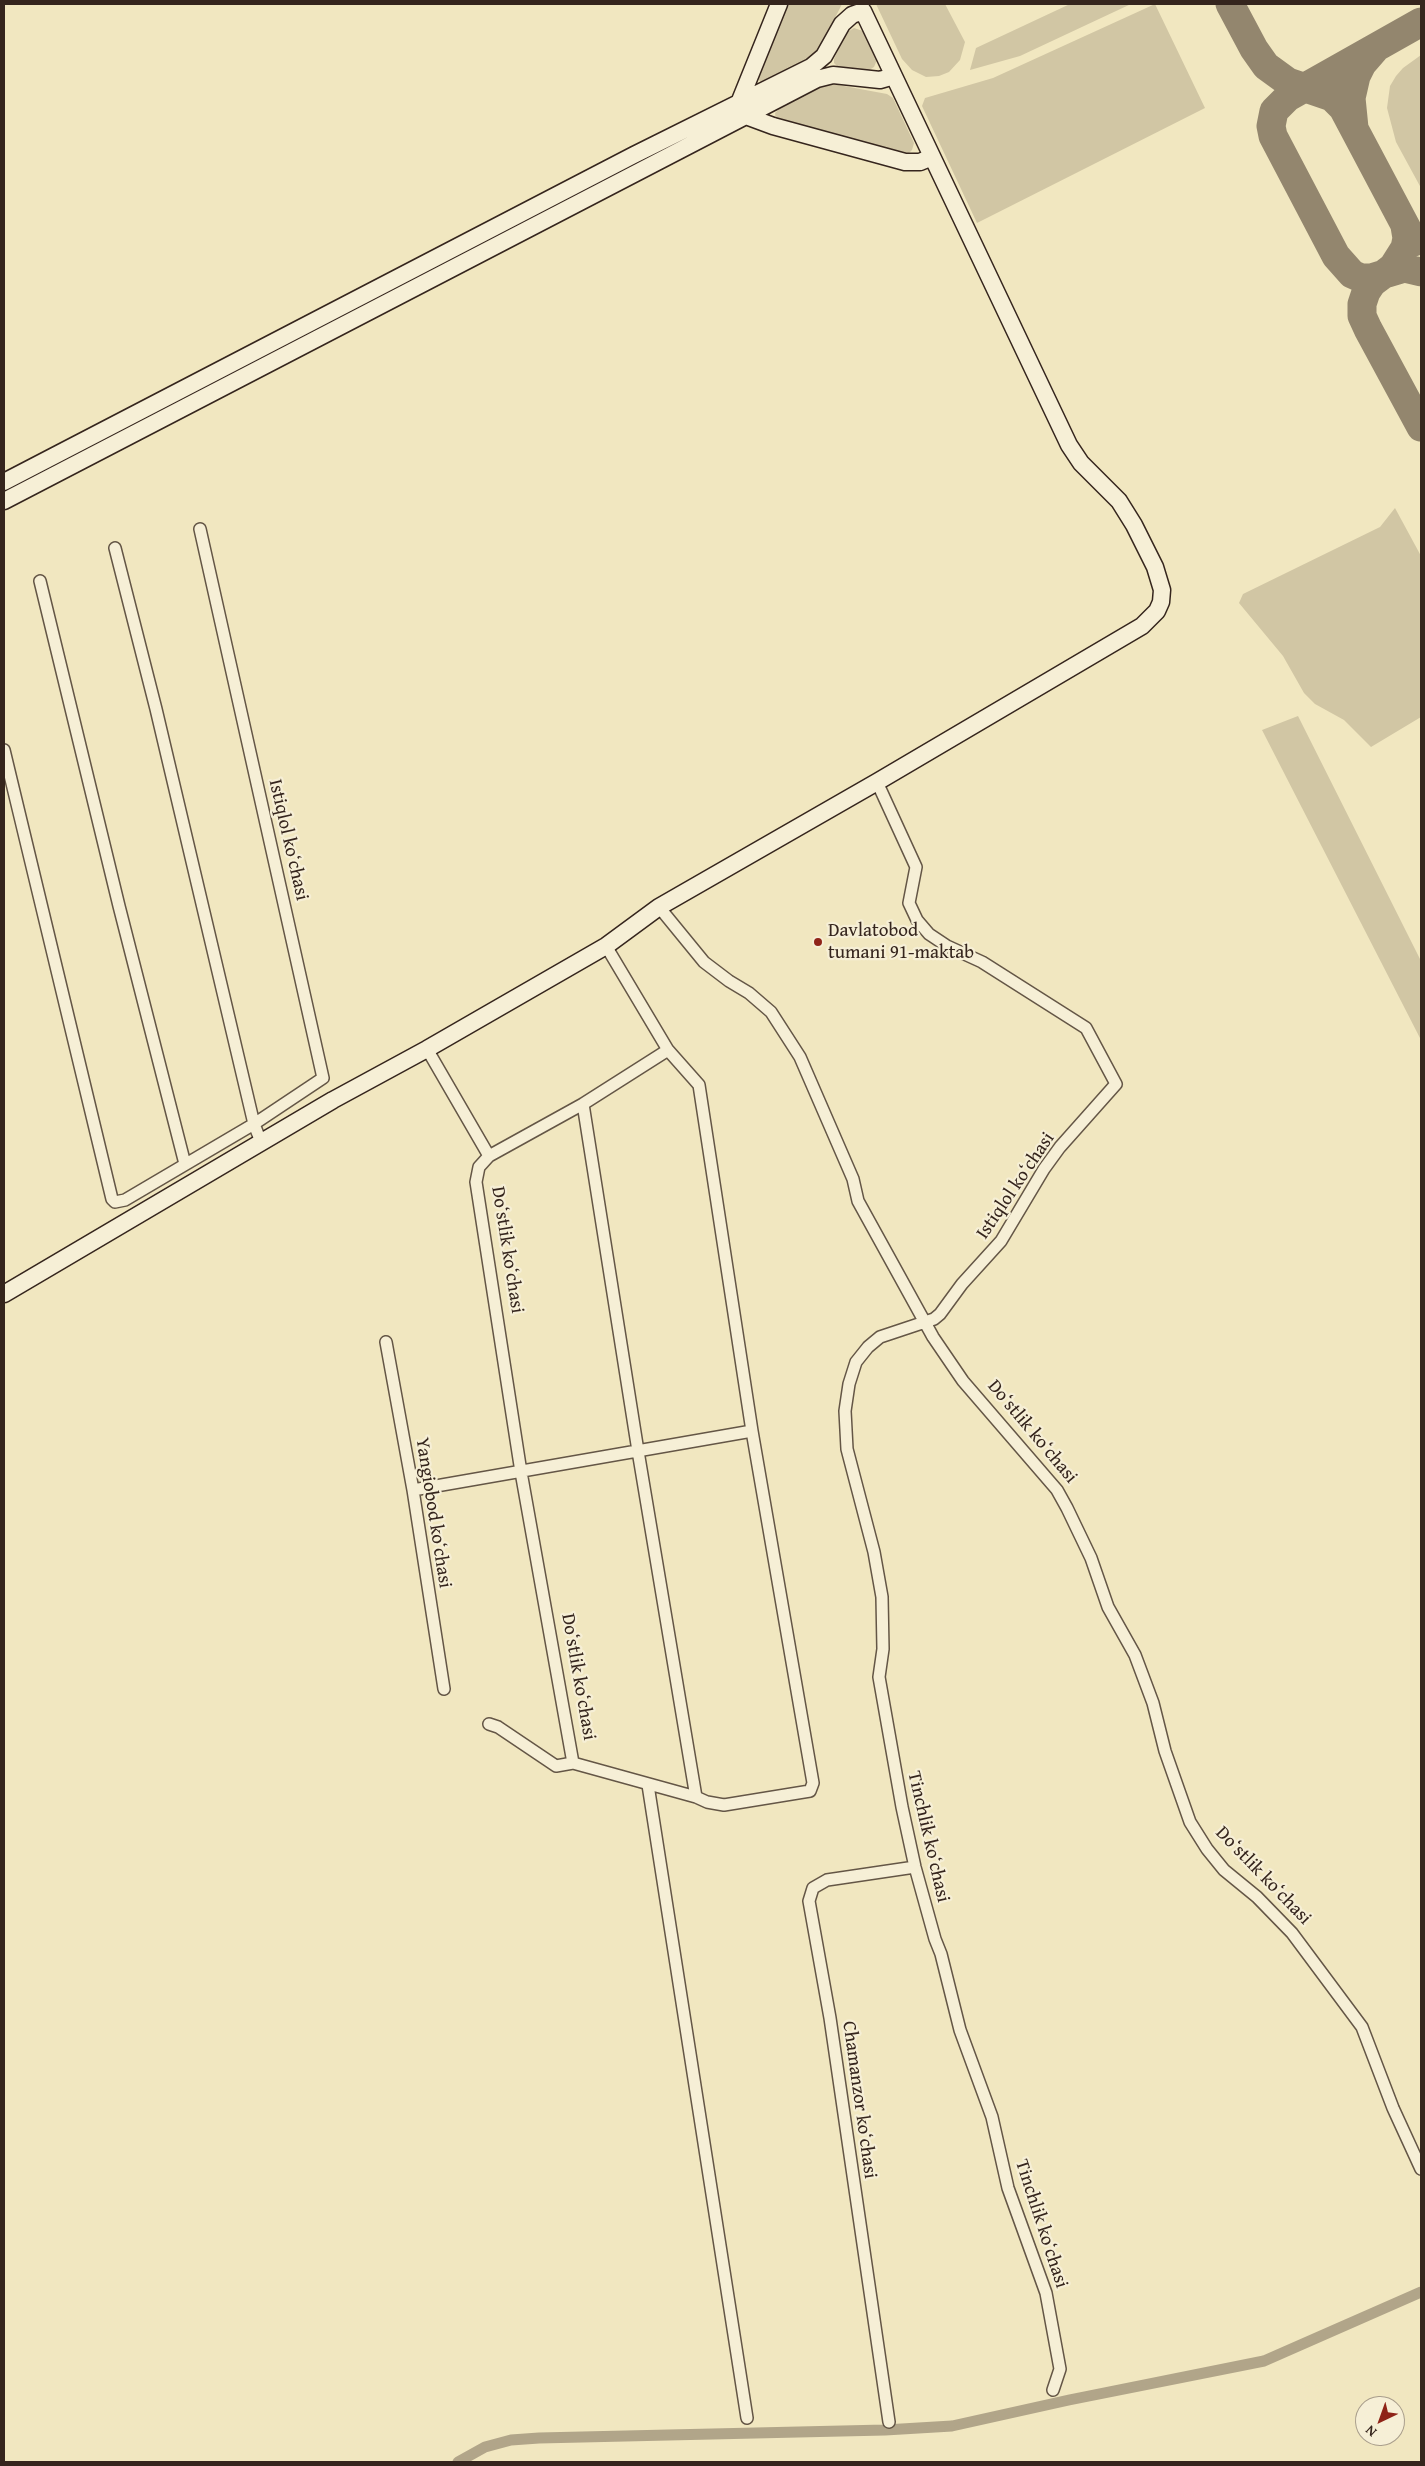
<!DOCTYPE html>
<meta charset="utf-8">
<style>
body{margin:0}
#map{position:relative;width:1425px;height:2466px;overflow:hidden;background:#f1e7c0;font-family:"Gentium Book Plus",serif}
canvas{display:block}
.frame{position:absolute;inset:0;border:5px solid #35251d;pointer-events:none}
.north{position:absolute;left:1355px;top:2396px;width:50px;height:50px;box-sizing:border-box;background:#f6efd6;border:1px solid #a99e8c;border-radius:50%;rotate:222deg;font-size:14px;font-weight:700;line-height:20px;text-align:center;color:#35251d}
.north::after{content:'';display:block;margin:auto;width:18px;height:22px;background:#8f2418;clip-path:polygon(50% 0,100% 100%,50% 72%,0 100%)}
</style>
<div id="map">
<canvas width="1425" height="2466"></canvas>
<div class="frame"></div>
<div class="north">N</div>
</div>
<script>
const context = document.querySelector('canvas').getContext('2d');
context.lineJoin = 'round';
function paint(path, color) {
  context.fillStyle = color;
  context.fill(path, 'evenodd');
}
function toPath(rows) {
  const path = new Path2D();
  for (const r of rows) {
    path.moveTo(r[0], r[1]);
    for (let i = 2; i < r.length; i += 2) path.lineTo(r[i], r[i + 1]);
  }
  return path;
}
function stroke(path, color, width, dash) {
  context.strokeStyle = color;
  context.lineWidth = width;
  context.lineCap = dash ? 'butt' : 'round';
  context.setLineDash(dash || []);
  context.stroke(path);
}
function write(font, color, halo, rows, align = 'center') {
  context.font = font + ' "Gentium Book Plus",serif';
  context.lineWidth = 4.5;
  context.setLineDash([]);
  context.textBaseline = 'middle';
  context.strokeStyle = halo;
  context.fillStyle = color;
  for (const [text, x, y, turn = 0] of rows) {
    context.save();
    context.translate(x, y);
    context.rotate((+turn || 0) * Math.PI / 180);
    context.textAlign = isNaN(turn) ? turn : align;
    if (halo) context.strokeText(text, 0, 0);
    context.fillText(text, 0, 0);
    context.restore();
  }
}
paint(toPath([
 [784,4,842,4,819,50,811,59,768,81,761,82,756,77],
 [876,4,945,4,965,42,960,60,949,72,939,76,926,77,912,70,902,59],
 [1070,4,1131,4,1020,56,970,70,976,48],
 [1155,4,1205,108,977,223,922,106,925,98,993,78],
 [854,28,863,31,877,60,874,67,866,72,838,67,834,63,834,59,846,33],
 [1421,55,1421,188,1396,142,1387,108,1390,86,1396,76,1403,68],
 [833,84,887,94,893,98,914,143,912,150,907,155,776,120,775,113,780,108,823,86],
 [1395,508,1421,556,1421,717,1371,747,1344,720,1315,704,1304,693,1283,656,1239,603,1243,594,1380,527],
 [1298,716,1421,961,1421,1040,1262,730]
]), '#d1c6a4');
stroke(toPath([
 [458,2462,485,2447,511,2440,539,2438,885,2430,952,2426,1069,2400,1264,2361,1421,2292]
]), '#b1a589', 11);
stroke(toPath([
 [1230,4,1254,49,1266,66,1288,82,1332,97,1343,108,1414,242],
 [1354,128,1351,98,1356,76,1362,64,1375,49],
 [1405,226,1407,238,1405,248,1393,267,1384,274,1371,278,1361,278,1352,274,1336,256,1273,136,1271,126,1274,111,1288,97,1421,22],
 [1421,272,1404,268,1384,274,1372,283,1366,292,1362,304,1362,316,1368,329,1421,427]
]), '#93866e', 29);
const street = toPath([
 [115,548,156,709,254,1124,323,1078,200,529],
 [40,581,119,906,185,1164],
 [4,750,112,1199,115,1202,125,1200,254,1124,261,1142],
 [877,782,916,867,909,903,917,920,929,934,947,946,982,962,1086,1028,1116,1084,1060,1147,1044,1169,1001,1241,962,1284,940,1314,934,1319,880,1337,868,1347,856,1362,849,1384,845,1411,847,1449,874,1552,882,1597,883,1649,879,1677,902,1807,915,1867,935,1939,941,1954,960,2030,992,2117,1008,2188,1046,2293,1060,2369,1053,2390],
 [659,907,704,962,729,981,749,993,771,1012,800,1057,853,1179,858,1201,933,1337,963,1381,1057,1490,1067,1508,1091,1558,1108,1607,1135,1655,1153,1703,1165,1751,1190,1822,1207,1849,1224,1870,1257,1897,1292,1933,1362,2027,1393,2108,1421,2169],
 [427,1049,489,1156,479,1167,476,1182,521,1472,573,1763,696,1797,707,1802,724,1805,810,1791,813,1783,752,1431,699,1085,668,1050,606,946],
 [583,1104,638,1451,696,1797],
 [489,1156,583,1104,668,1050],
 [386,1342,413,1490,444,1689],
 [413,1490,752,1431],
 [489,1724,498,1727,556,1766,573,1763],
 [648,1785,747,2418],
 [889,2422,830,2018,809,1901,813,1888,827,1880,915,1867]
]);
const secondary = toPath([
 [739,103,779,4],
 [746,116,773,126,905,162,920,162,932,157],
 [4,482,634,155,811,67,824,56,842,24,852,15,863,11,1069,445,1081,463,1119,501,1134,525,1155,567,1162,590,1161,602,1157,611,1142,626,877,782,659,907,606,946,427,1049,333,1100,4,1294],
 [4,501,817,79,833,75,880,80,894,76]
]);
stroke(street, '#645646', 14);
stroke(secondary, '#35251d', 19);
stroke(street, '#f6efd6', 11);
stroke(secondary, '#f6efd6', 16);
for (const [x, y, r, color] of [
 [818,942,5,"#8f2418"]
]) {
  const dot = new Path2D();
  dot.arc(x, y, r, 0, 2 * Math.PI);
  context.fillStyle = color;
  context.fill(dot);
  stroke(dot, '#f6efd6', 2);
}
write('19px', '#35251d', '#f6efd6', [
 ["Istiqlol koʻchasi",288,840,77],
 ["Istiqlol koʻchasi",1016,1186,-56],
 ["Doʻstlik koʻchasi",507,1250,81],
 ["Doʻstlik koʻchasi",1032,1432,50],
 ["Yangiobod koʻchasi",433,1513,81],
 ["Doʻstlik koʻchasi",578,1677,80],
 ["Tinchlik koʻchasi",928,1837,77],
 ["Doʻstlik koʻchasi",1263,1876,46],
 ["Chamanzor koʻchasi",859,2100,82],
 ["Tinchlik koʻchasi",1041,2224,72]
]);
write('19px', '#35251d', '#f6efd6', [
 ["Davlatobod",828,931],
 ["tumani 91-maktab",828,953]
], 'left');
</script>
